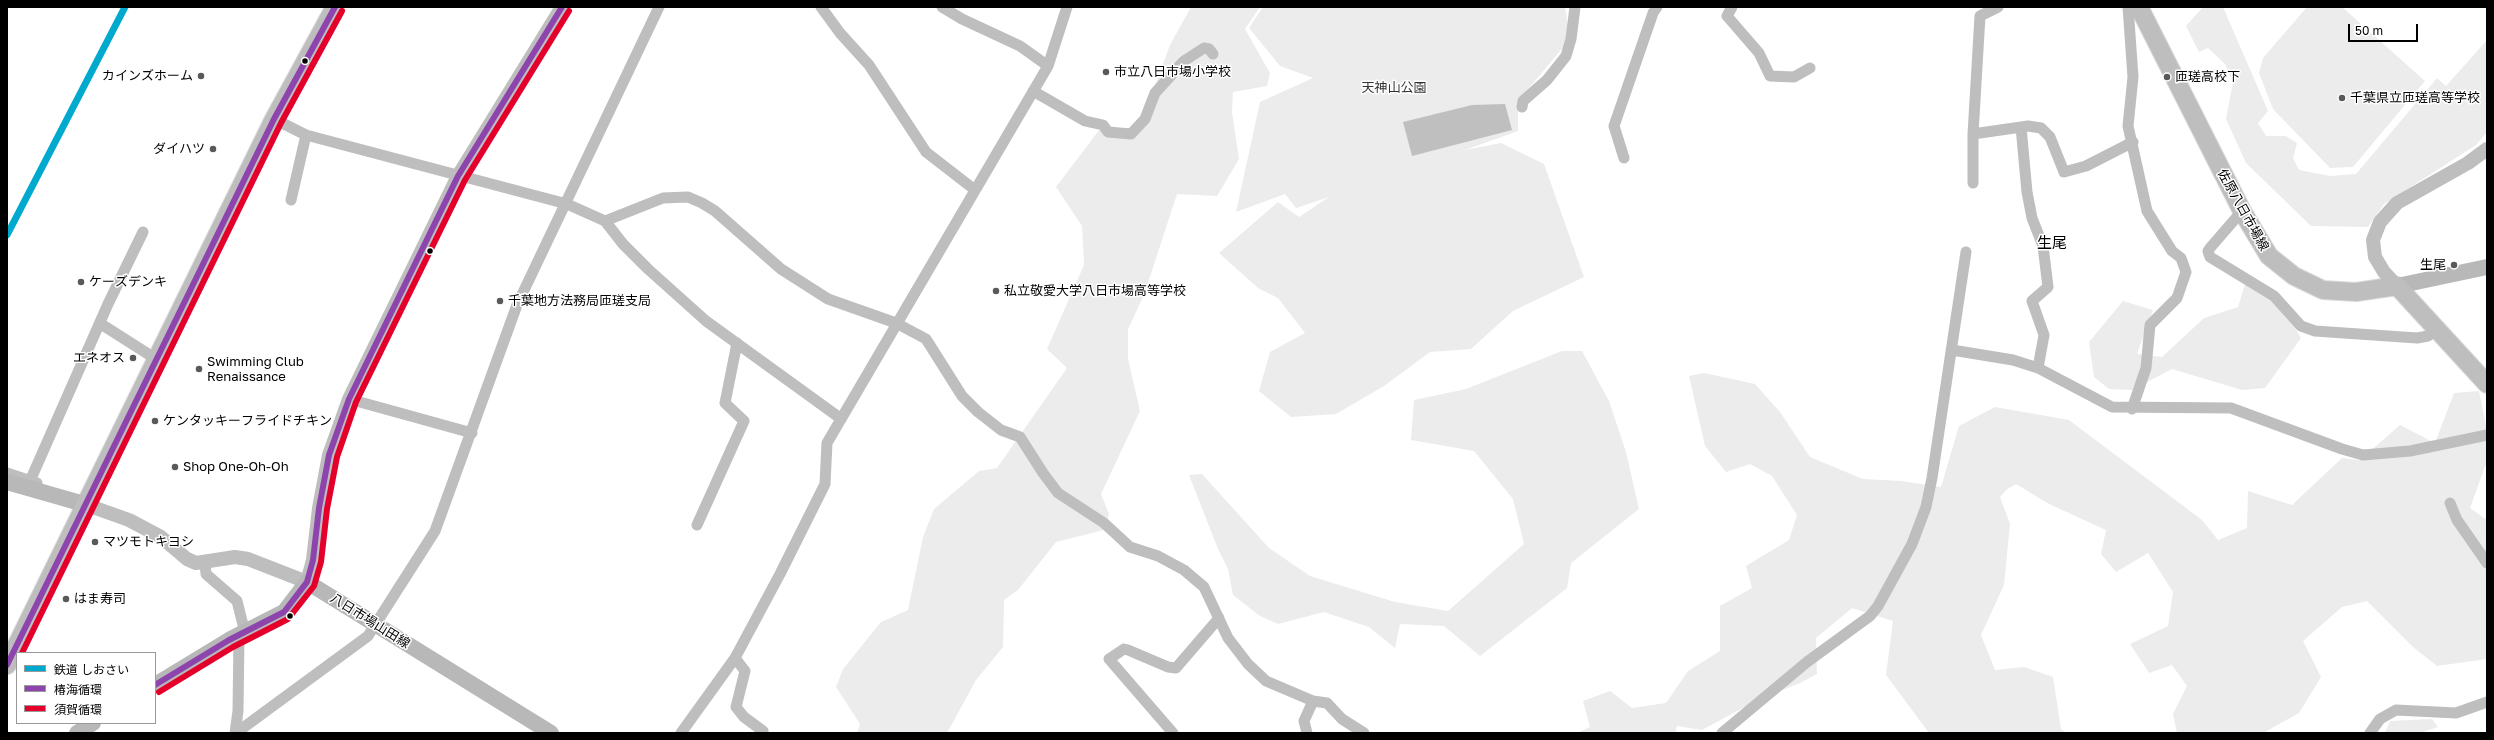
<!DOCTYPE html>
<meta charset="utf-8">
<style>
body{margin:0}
#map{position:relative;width:2494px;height:740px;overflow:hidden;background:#fff;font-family:"Golos Text","Noto Sans JP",sans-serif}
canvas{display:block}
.frame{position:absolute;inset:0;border:8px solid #000;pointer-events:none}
.legend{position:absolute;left:16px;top:652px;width:140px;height:72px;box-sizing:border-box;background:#fff;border:1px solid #999;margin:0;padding:5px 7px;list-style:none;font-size:12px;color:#000}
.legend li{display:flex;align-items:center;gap:8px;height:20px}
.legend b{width:20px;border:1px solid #999}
.scale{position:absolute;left:2348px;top:24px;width:70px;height:18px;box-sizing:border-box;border:2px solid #000;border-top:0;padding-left:5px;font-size:12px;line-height:14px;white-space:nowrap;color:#000;-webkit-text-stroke:3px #fff;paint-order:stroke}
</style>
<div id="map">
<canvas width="2494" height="740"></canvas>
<div class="frame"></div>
<ul class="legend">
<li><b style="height:5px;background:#00a9ce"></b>鉄道 しおさい</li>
<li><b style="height:5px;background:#8e44ad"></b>椿海循環</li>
<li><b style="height:5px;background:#e4002b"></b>須賀循環</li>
</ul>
<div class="scale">50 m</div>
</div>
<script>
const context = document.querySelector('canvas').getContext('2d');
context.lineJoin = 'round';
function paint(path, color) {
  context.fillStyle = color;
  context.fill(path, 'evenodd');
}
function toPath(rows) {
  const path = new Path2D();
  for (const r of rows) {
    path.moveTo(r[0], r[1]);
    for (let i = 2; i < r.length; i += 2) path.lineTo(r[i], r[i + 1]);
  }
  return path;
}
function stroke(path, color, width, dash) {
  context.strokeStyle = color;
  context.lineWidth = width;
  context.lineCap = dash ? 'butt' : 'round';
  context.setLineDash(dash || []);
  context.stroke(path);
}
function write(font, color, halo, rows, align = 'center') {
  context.font = font + ' "Golos Text","Noto Sans JP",sans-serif';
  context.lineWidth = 3;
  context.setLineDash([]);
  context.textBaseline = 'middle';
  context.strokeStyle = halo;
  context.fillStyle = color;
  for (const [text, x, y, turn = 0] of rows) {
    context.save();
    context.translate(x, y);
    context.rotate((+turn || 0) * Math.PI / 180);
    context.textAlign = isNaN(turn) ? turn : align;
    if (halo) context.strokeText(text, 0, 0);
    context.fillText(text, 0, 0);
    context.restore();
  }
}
paint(toPath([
 [1191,7,1260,7,1245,29,1270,73,1267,86,1233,92,1232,112,1239,159,1217,196,1177,194,1144,295,1128,329,1128,359,1140,411,1101,494,1109,514,1104,530,1056,542,1018,590,1004,600,1003,647,976,680,947,733,857,733,860,724,836,687,843,669,881,622,908,610,923,537,934,509,979,471,997,468,1067,368,1047,349,1084,265,1082,226,1056,187,1103,125,1136,137,1170,45],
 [1263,7,1565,7,1568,26,1566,44,1518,101,1518,131,1465,150,1501,143,1544,164,1584,277,1513,311,1471,349,1430,352,1384,386,1336,414,1291,417,1259,391,1270,352,1305,333,1278,298,1258,288,1219,253,1278,202,1299,217,1329,197,1296,208,1285,194,1236,212,1260,102,1313,78,1280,66,1249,28],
 [2203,7,2223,7,2268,111,2258,123,2266,136,2286,136,2297,143,2293,158,2299,170,2330,176,2356,174,2437,78,2446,86,2487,40,2487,132,2476,145,2384,204,2368,227,2311,226,2246,163,2226,119,2233,82,2225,64,2208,48,2199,52,2186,26],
 [2307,7,2342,7,2425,81,2353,167,2330,168,2273,109,2259,73,2263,58],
 [2246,281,2285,310,2301,338,2265,388,2242,390,2172,369,2132,390,2109,389,2094,377,2089,342,2123,301,2153,310,2137,354,2162,357,2204,318,2238,307],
 [1562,351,1582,351,1609,401,1626,452,1639,509,1571,563,1567,588,1480,656,1444,626,1400,624,1395,648,1369,627,1324,612,1278,624,1260,616,1233,595,1228,569,1218,549,1189,475,1202,474,1269,548,1310,576,1395,602,1448,611,1524,544,1513,499,1474,451,1411,440,1414,400,1466,389],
 [1704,373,1755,384,1780,412,1810,457,1863,479,1901,481,1941,487,1959,426,1995,407,2069,420,2202,520,2218,540,2247,528,2248,491,2292,505,2342,458,2360,460,2400,425,2435,443,2454,393,2479,391,2487,430,2487,461,2470,508,2487,520,2487,659,2437,666,2413,647,2367,601,2342,607,2303,641,2321,677,2299,713,2263,733,2177,733,2173,714,2187,686,2172,665,2149,673,2130,644,2168,626,2173,592,2148,553,2116,572,2101,554,2106,530,2049,504,2016,484,2006,490,2000,497,2010,524,2004,585,1981,635,1995,670,2024,667,2053,677,2061,729,2066,733,1929,733,1886,675,1893,621,1852,608,1816,638,1817,674,1798,684,1761,698,1702,730,1677,726,1675,733,1577,733,1590,727,1583,701,1610,691,1632,708,1666,703,1688,671,1720,651,1720,606,1752,588,1746,566,1789,540,1797,515,1772,476,1750,464,1726,472,1705,446,1689,376],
 [2432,719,2438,727,2419,733,2385,733,2390,721]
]), '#ececec');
paint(toPath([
 [1505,104,1512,130,1412,156,1403,122,1472,105]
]), '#bfbfbf');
const primary = toPath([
 [2139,7,2242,211,2269,256,2294,276,2323,290,2356,292,2397,286,2487,384]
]);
const trunk = toPath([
 [7,665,274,119,335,7]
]);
stroke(primary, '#dbdbdb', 20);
stroke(trunk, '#dbdbdb', 20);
stroke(toPath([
 [821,7,840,33,869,65,926,152,975,190],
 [942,7,962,19,1020,46,1048,66],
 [1732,7,1727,16,1759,53,1770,76,1794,77,1810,68],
 [2128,7,2133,77,2128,126,2147,211,2172,251,2181,258,2186,272,2177,298,2150,325,2146,368,2132,409],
 [1033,91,1085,121,1103,125,1108,132,1131,134,1145,119,1155,93,1184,61,1204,48,1209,49,1213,54],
 [1522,107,1523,101,1547,80,1566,56,1571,39,1575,7],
 [274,119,306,135,567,204,605,221,623,244,648,269,706,321,840,418],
 [2021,127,2027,192,2032,218,2043,246,2048,287,2032,301,2044,335,2038,368],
 [1973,134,2028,126,2041,128,2050,137,2064,172,2086,166,2133,142],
 [1624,158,1614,126,1653,13,1657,7],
 [1973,183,1973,134,1980,16,1998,7],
 [291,200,306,135],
 [2242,211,2210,248,2208,251,2210,257,2274,296,2301,326,2315,331,2417,338,2428,336,2438,328],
 [605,221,663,198,688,197,702,203,715,211,781,269,828,299,896,323,926,339,962,396,978,412,1001,430,1020,437,1043,473,1058,493,1104,523,1130,547,1158,556,1184,570,1204,587,1228,638,1248,664,1266,681,1313,701,1327,703,1342,719,1364,733],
 [101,324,156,359],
 [1952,350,2013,360,2038,368,2112,407,2231,408,2342,449,2363,455,2410,451,2487,435],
 [349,399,472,433],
 [7,473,37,483],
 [30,481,108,304,143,232],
 [2450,503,2457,520,2487,563],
 [697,525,744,421,725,403,737,343],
 [205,563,206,574,237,601,245,633],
 [735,658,745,671,736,707,744,717,763,731,762,733],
 [235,733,238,711,239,636],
 [236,733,368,636,435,531,517,305,659,7],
 [681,733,735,658,780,574,825,484,827,443,1048,66,1067,7],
 [1173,733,1109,659,1124,649,1128,650,1168,667,1176,668,1219,618],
 [1307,733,1304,721,1313,701],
 [1722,733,1807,662,1870,616,1878,606,1912,544,1926,507,1932,478,1966,252],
 [2370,733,2380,719,2396,710,2456,713,2487,702]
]), '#bebebe', 11);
stroke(toPath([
 [2397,286,2384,272,2375,257,2373,240,2380,222,2397,203,2468,163,2487,149],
 [84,504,129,520,161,537,187,559,196,563,235,557,248,559,307,582,313,560,319,508,329,455,349,399,458,176,562,7]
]), '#bebebe', 14);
stroke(toPath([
 [2397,286,2487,267],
 [7,482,84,504],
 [155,685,229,640,284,612,307,582,551,733],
 [77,733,93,723]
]), '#b8b8b8', 16);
stroke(primary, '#bebebe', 18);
stroke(trunk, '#bebebe', 18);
stroke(toPath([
 [7,665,274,119,335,7],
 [155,685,229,640,284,612,307,582,313,560,319,508,329,455,349,399,458,176,562,7]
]), '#8e44ad', 6);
stroke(toPath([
 [22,653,281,123,342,11],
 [159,692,233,647,288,619,314,586,321,562,327,509,337,457,356,402,465,180,569,11]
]), '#e4002b', 6);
stroke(toPath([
 [7,235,125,7]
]), '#00a9ce', 7);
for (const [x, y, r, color] of [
 [305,61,3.5,"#000"],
 [1106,72,4,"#595959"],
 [201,76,4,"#595959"],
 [2167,77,4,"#595959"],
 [2342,98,4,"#595959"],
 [213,149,4,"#595959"],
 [430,251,3.5,"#000"],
 [2454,265,4,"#595959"],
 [81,282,4,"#595959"],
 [996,291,4,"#595959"],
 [500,301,4,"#595959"],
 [133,358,4,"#595959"],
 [199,369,4,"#595959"],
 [155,421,4,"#595959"],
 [175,467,4,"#595959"],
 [95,542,4,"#595959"],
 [66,599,4,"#595959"],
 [290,616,3.5,"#000"]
]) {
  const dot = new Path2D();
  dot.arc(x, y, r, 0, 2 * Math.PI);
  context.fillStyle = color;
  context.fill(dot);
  stroke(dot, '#fff', 1.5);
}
write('13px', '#000', '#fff', [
 ["市立八日市場小学校",1114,72],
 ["カインズホーム",193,76,"right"],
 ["匝瑳高校下",2175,77],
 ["千葉県立匝瑳高等学校",2350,98],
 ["ダイハツ",205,149,"right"],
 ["生尾",2446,265,"right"],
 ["ケーズデンキ",89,282],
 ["私立敬愛大学八日市場高等学校",1004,291],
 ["千葉地方法務局匝瑳支局",508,301],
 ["エネオス",125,358,"right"],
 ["Swimming Club",207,362],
 ["Renaissance",207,377],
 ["ケンタッキーフライドチキン",163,421],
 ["Shop One-Oh-Oh",183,467],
 ["マツモトキヨシ",103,542],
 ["はま寿司",74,599]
], 'left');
write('13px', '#333', '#fff', [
 ["天神山公園",1394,88]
]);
write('13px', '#000', '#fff', [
 ["佐原八日市場線",2243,210,61],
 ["八日市場山田線",370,621,32]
]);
write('15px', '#000', '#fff', [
 ["生尾",2052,243]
]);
</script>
